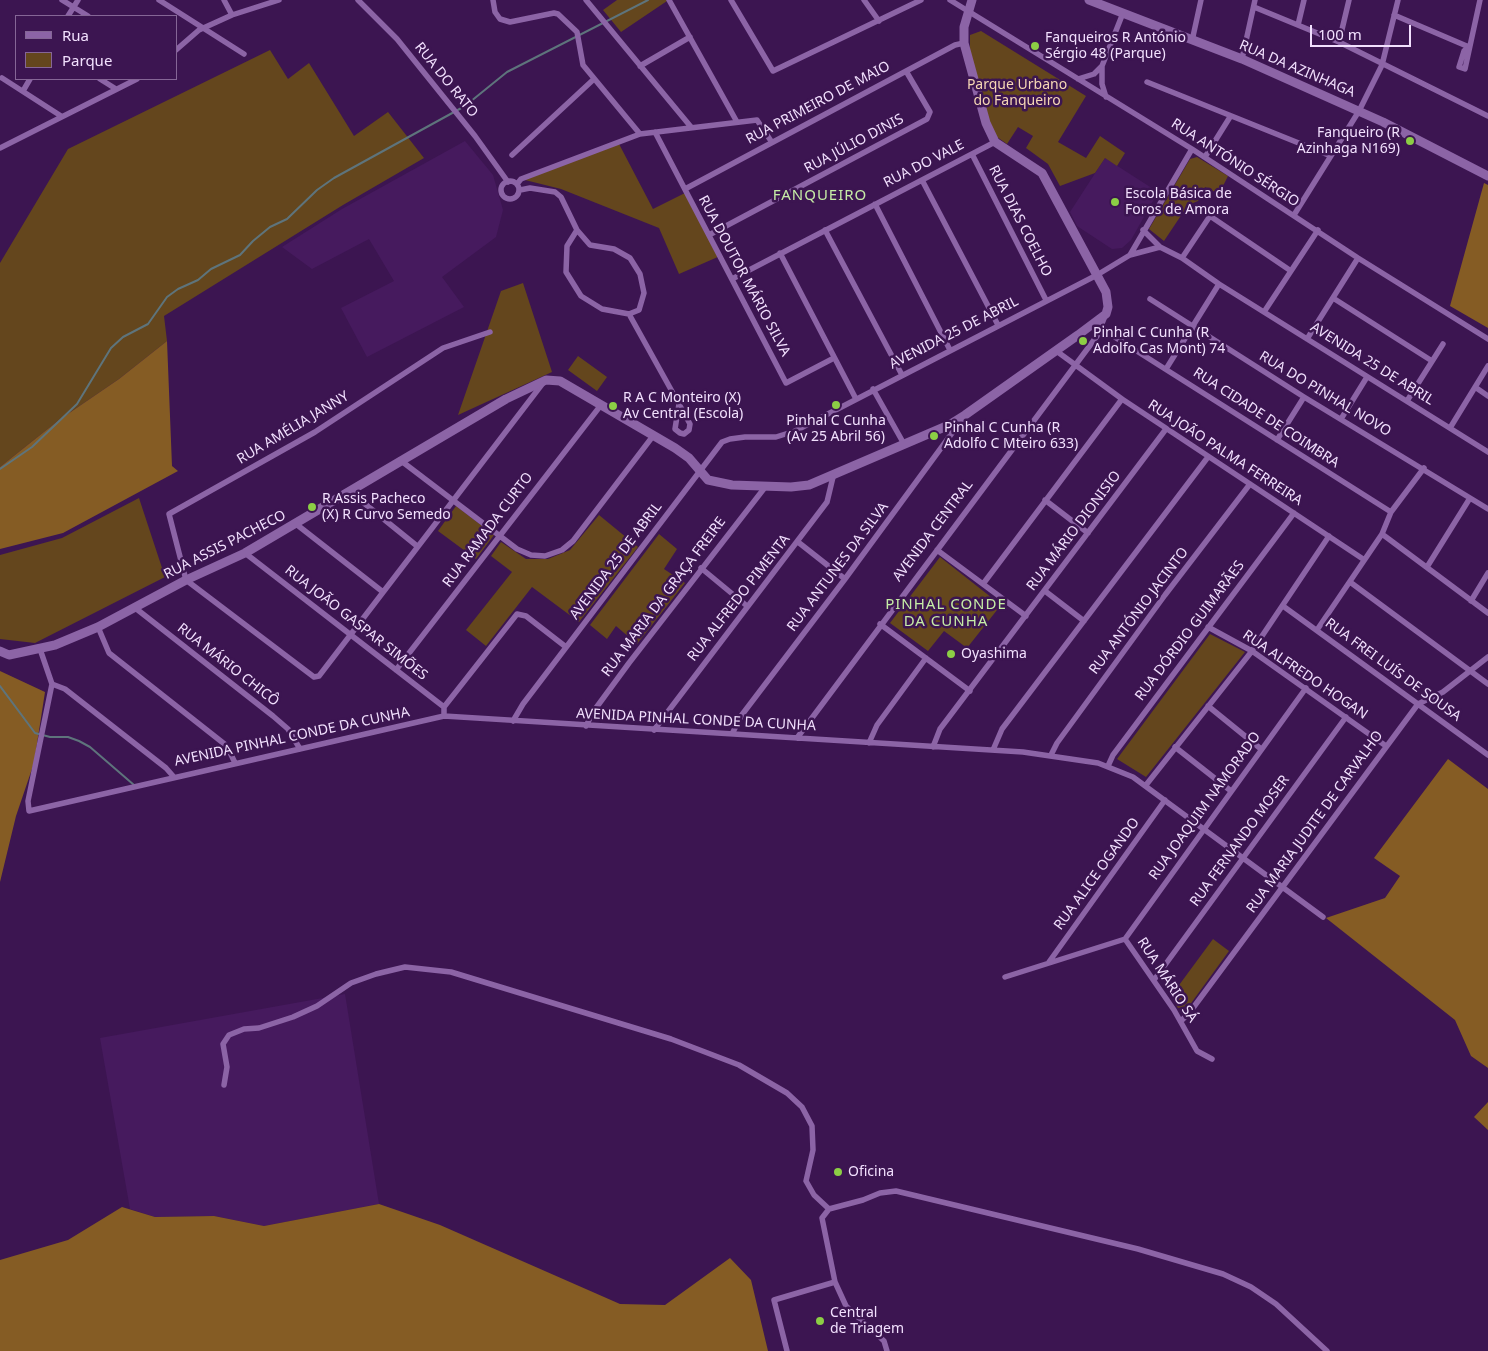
<!DOCTYPE html>
<meta charset="utf-8">
<style>
body{margin:0}
#map{position:relative;width:1488px;height:1351px;overflow:hidden;background:#3c1551;font-family:"Noto Sans",sans-serif}
canvas{display:block}
.legend{position:absolute;left:15px;top:15px;width:162px;height:65px;box-sizing:border-box;background:#3c1551;border:1px solid #856696;margin:0;padding:6px 9px;list-style:none;font-size:15px;color:#f2e0fe}
.legend li{display:flex;align-items:center;gap:10px;height:25px}
.legend b{width:25px;border:1px solid #856696}
.scale{position:absolute;left:1310px;top:25px;width:101px;height:22px;box-sizing:border-box;border:2px solid #f2e0fe;border-top:0;padding-left:6px;font-size:15px;line-height:18px;white-space:nowrap;color:#f2e0fe;-webkit-text-stroke:4px #3c1551;paint-order:stroke}
</style>
<div id="map">
<canvas width="1488" height="1351"></canvas>
<ul class="legend">
<li><b style="height:6px;background:#8c64a6"></b>Rua</li>
<li><b style="height:14px;background:#64461d"></b>Parque</li>
</ul>
<div class="scale">100 m</div>
</div>
<script>
const context = document.querySelector('canvas').getContext('2d');
context.lineJoin = 'round';
function paint(path, color) {
  context.fillStyle = color;
  context.fill(path, 'evenodd');
}
function toPath(rows) {
  const path = new Path2D();
  for (const r of rows) {
    if (r.length === 3) {
      path.moveTo(r[0] + r[2], r[1]);
      path.arc(r[0], r[1], r[2], 0, 2 * Math.PI);
      continue;
    }
    path.moveTo(r[0], r[1]);
    for (let i = 2; i < r.length; i += 2) path.lineTo(r[i], r[i + 1]);
  }
  return path;
}
function stroke(path, color, width, dash) {
  context.strokeStyle = color;
  context.lineWidth = width;
  context.lineCap = dash ? 'butt' : 'round';
  context.setLineDash(dash || []);
  context.stroke(path);
}
function write(font, color, halo, rows, align = 'center') {
  context.font = font + ' "Noto Sans",sans-serif';
  context.lineWidth = 5;
  context.setLineDash([]);
  context.textBaseline = 'middle';
  context.strokeStyle = halo;
  context.fillStyle = color;
  for (const [text, x, y, turn = 0] of rows) {
    context.save();
    context.translate(x, y);
    context.rotate((+turn || 0) * Math.PI / 180);
    context.textAlign = isNaN(turn) ? turn : align;
    if (halo) context.strokeText(text, 0, 0);
    context.fillText(text, 0, 0);
    context.restore();
  }
}
paint(toPath([
 [465,141,493,175,503,210,496,237,442,277,464,307,367,357,341,308,394,281,369,239,312,269,282,247,342,209],
 [1105,158,1158,192,1131,240,1122,248,1112,249,1077,226,1070,212],
 [345,994,379,1204,264,1226,214,1216,155,1217,130,1209,100,1038]
]), '#461a5e');
paint(toPath([
 [617,0,667,0,667,1,621,32,603,10],
 [981,31,1086,96,1058,142,1086,158,1100,136,1125,153,1117,166,1105,158,1095,173,1060,186,1048,164,1026,148,1033,136,1018,127,1007,144,997,137,990,123,970,51,970,35],
 [270,50,288,79,309,63,354,136,388,112,424,158,343,205,164,316,167,341,119,379,59,420,0,467,0,263,68,149],
 [618,142,653,209,687,192,720,256,679,274,659,228,561,189,521,179],
 [1197,157,1228,176,1219,194,1205,187,1198,201,1188,205,1164,241,1149,229,1190,159],
 [523,283,552,372,458,415,501,291],
 [578,356,607,377,597,391,568,370],
 [139,498,165,577,35,643,0,639,0,555,62,538],
 [456,506,494,535,476,559,438,531],
 [599,515,638,547,579,622,532,587,486,646,466,630,512,572,491,556,501,542,526,559,548,559,570,550],
 [659,534,677,549,664,569,685,583,637,644,616,626,607,639,590,625],
 [940,557,1001,605,967,648,944,631,928,651,890,623],
 [1210,634,1245,652,1146,777,1117,759],
 [1213,939,1229,951,1189,1006,1178,1008,1171,996]
]), '#64461d');
paint(toPath([
 [1484,183,1488,185,1488,328,1450,306],
 [167,341,172,466,178,471,63,533,0,549,0,467,59,420,119,379],
 [0,671,45,692,34,763,16,816,0,882],
 [1448,759,1488,789,1488,1068,1471,1056,1455,1020,1326,918,1385,898,1400,876,1374,858],
 [1488,1102,1488,1130,1474,1117],
 [379,1204,440,1225,620,1304,665,1305,730,1258,751,1280,768,1351,0,1351,0,1260,68,1240,122,1207,155,1217,214,1216,264,1226]
]), '#855c24');
stroke(toPath([
 [0,469,32,447,77,404,111,348,123,337,148,324,167,297,178,289,198,280,211,269,240,255,253,241,270,227,287,219,317,190,334,178,465,106,507,72,648,0],
 [0,686,35,733,50,737,68,737,79,741,90,747,134,785]
]), '#5e747c', 2);
stroke(toPath([
 [62,0,88,16],
 [159,0,244,54],
 [224,0,232,15],
 [358,0,397,39,475,136,508,182],
 [493,0,495,12,500,19,510,22,554,13,558,14,577,32,583,65,640,134],
 [586,0,691,127],
 [669,0,737,122],
 [731,0,773,71,921,0],
 [864,0,879,21],
 [950,0,1192,149,1358,258,1488,339],
 [1254,7,1339,42,1488,116],
 [1394,15,1469,47],
 [68,16,78,0],
 [1298,25,1304,0],
 [1192,41,1201,0],
 [1339,42,1349,0],
 [1469,47,1464,51,1459,67,1465,69,1480,0],
 [176,50,199,30,232,15,279,0],
 [1242,59,1255,0],
 [640,66,690,37],
 [2,78,61,116],
 [100,79,116,89],
 [1078,79,1094,74,1102,66],
 [1147,82,1331,156],
 [23,91,30,79],
 [1106,97,1102,84,1102,66,1123,13],
 [655,132,786,383,834,358],
 [0,148,137,79],
 [972,154,1046,300],
 [512,155,594,79],
 [1205,157,1230,117],
 [922,180,998,325],
 [510,190,9],
 [517,184,521,179,640,134,757,120,771,141],
 [685,189,955,45,964,43],
 [520,190,530,188,555,192,561,197,577,230,590,245,614,249,630,258,640,274,644,293,639,310,629,314],
 [875,204,950,350],
 [1294,215,1359,111,1382,65,1398,0],
 [577,230,567,246,566,272,581,296,602,309,629,314,679,404,675,429,680,433,684,434,689,430,690,424,679,404],
 [825,230,902,375],
 [1143,230,1160,247,1182,258,1219,284,1488,452],
 [709,235,927,119,930,112,906,71],
 [780,253,856,399],
 [1130,255,1192,149],
 [1182,258,1210,216,1291,271],
 [732,279,995,142],
 [1333,298,1432,361],
 [1150,299,1304,397,1488,509],
 [1264,312,1318,230],
 [1102,329,1391,512],
 [490,332,443,348,315,432,169,514,186,580,314,677,319,676,543,383],
 [1307,339,1358,258],
 [1055,350,1122,399,1363,559],
 [1166,369,1219,284],
 [1475,387,1488,396],
 [873,389,904,444],
 [1407,401,1443,344],
 [1341,419,1367,377],
 [1450,428,1488,366],
 [1277,440,1304,397],
 [400,460,517,549,531,555,545,556,562,550,573,541,653,436],
 [349,491,417,546],
 [1045,500,1088,533],
 [296,524,383,592],
 [1382,534,1488,613],
 [798,542,845,579],
 [937,550,1026,616],
 [245,553,444,707,444,716],
 [1427,567,1470,498],
 [701,568,747,606],
 [1350,582,1488,684],
 [983,584,1122,399],
 [1045,591,1084,621],
 [1471,601,1488,573],
 [1283,606,1488,755],
 [134,607,273,716,288,729,300,749],
 [880,624,970,691],
 [98,627,109,653,227,746,235,763],
 [1208,627,1252,651,1386,746],
 [1317,630,1382,534,1391,512,1424,468],
 [40,649,52,684,28,801,29,811,444,716,1023,752,1098,763,1133,777,1323,917],
 [396,670,601,405],
 [52,684,65,689,166,768,173,776],
 [1208,706,1261,749],
 [444,707,517,614,526,616,566,647],
 [513,721,523,704,722,442,730,439,745,437,776,437,795,431,1097,275,1130,255,1160,247],
 [586,726,593,712,629,663,766,486],
 [654,730,827,502,833,477],
 [732,734,741,716,845,579,963,418],
 [797,738,1097,336,1105,316],
 [869,743,877,725,926,658],
 [933,747,940,729,1166,429],
 [1175,747,1231,791],
 [993,750,1002,729,1208,457],
 [1051,755,1057,743,1165,595,1250,484],
 [1108,766,1113,755,1294,513],
 [1146,785,1252,651,1329,536],
 [1125,939,1306,688],
 [1125,939,1174,1010,1197,1051,1212,1059],
 [1049,962,1165,800],
 [1005,977,1125,939],
 [1154,980,1346,717],
 [1181,1021,1190,1012,1418,704,1443,692,1488,657],
 [224,1085,227,1067,223,1044,229,1035,244,1029,259,1028,293,1017,317,1006,351,983,376,974,405,967,451,972,671,1039,739,1065,787,1093,802,1107,812,1126,813,1150,806,1181,814,1195,829,1209],
 [787,1351,774,1300,835,1282],
 [887,1351,884,1341,846,1306,835,1282,822,1218,829,1209,863,1200,880,1193,896,1191,1138,1249,1223,1274,1251,1287,1276,1304,1327,1351]
]), '#8c64a6', 5.5);
stroke(toPath([
 [1089,0,1242,59,1383,122,1488,176],
 [0,651,9,655,55,645,98,627,186,580,245,553,506,399,546,380,560,381,675,448,689,458,708,480,732,485,791,487,809,485,949,425,965,415,1078,335,1106,314,1108,307,1106,292,1042,173,995,142,986,123,964,43,964,27,972,0]
]), '#8c64a6', 9);
for (const [x, y, r, color] of [
 [1035,46,5,"#8cce45"],
 [1410,141,5,"#8cce45"],
 [1115,202,5,"#8cce45"],
 [1083,341,5,"#8cce45"],
 [836,405,5,"#8cce45"],
 [613,406,5,"#8cce45"],
 [934,436,5,"#8cce45"],
 [312,507,5,"#8cce45"],
 [951,654,5,"#8cce45"],
 [838,1172,5,"#8cce45"],
 [820,1321,5,"#8cce45"]
]) {
  const dot = new Path2D();
  dot.arc(x, y, r, 0, 2 * Math.PI);
  context.fillStyle = color;
  context.fill(dot);
  stroke(dot, '#3c1551', 2);
}
write('14px', '#f2e0fe', '#3c1551', [
 ["Fanqueiros R António",1045,38],
 ["Sérgio 48 (Parque)",1045,54],
 ["Fanqueiro (R",1400,133,"right"],
 ["Azinhaga N169)",1400,149,"right"],
 ["Escola Básica de",1125,194],
 ["Foros de Amora",1125,210],
 ["Pinhal C Cunha (R",1093,333],
 ["Adolfo Cas Mont) 74",1093,349],
 ["R A C Monteiro (X)",623,398],
 ["Av Central (Escola)",623,414],
 ["Pinhal C Cunha",836,421,"center"],
 ["(Av 25 Abril 56)",836,437,"center"],
 ["Pinhal C Cunha (R",944,428],
 ["Adolfo C Mteiro 633)",944,444],
 ["R Assis Pacheco",322,499],
 ["(X) R Curvo Semedo",322,515],
 ["Oyashima",961,654],
 ["Oficina",848,1172],
 ["Central",830,1313],
 ["de Triagem",830,1329]
], 'left');
write('14px', '#f2e0fe', '#3c1551', [
 ["RUA DA AZINHAGA",1297,69,23],
 ["RUA DO RATO",446,80,51],
 ["RUA PRIMEIRO DE MAIO",818,103,-28],
 ["RUA JÚLIO DINIS",854,144,-28],
 ["RUA ANTÓNIO SÉRGIO",1235,163,33],
 ["RUA DO VALE",924,164,-27],
 ["RUA DIAS COELHO",1020,221,63],
 ["RUA DOUTOR MÁRIO SILVA",744,276,62],
 ["AVENIDA 25 DE ABRIL",954,333,-27],
 ["AVENIDA 25 DE ABRIL",1372,364,32],
 ["RUA DO PINHAL NOVO",1325,394,31],
 ["RUA CIDADE DE COIMBRA",1266,418,33],
 ["RUA AMÉLIA JANNY",293,428,-31],
 ["RUA JOÃO PALMA FERREIRA",1225,453,33],
 ["RUA RAMADA CURTO",488,530,-53],
 ["AVENIDA CENTRAL",933,531,-53],
 ["RUA MÁRIO DIONISIO",1074,531,-53],
 ["RUA ASSIS PACHECO",225,545,-27],
 ["AVENIDA 25 DE ABRIL",616,561,-53],
 ["RUA ANTUNES DA SILVA",838,567,-53],
 ["RUA MARIA DA GRAÇA FREIRE",664,597,-53],
 ["RUA ALFREDO PIMENTA",739,598,-52],
 ["RUA ANTÓNIO JACINTO",1139,611,-53],
 ["RUA JOÃO GASPAR SIMÕES",356,623,38],
 ["RUA DÓRDIO GUIMARÃES",1190,631,-53],
 ["RUA MÁRIO CHICÔ",228,665,38],
 ["RUA FREI LUÍS DE SOUSA",1393,670,36],
 ["RUA ALFREDO HOGAN",1305,675,34],
 ["AVENIDA PINHAL CONDE DA CUNHA",696,720,3],
 ["AVENIDA PINHAL CONDE DA CUNHA",292,737,-12],
 ["RUA JOAQUIM NAMORADO",1205,806,-54],
 ["RUA MARIA JUDITE DE CARVALHO",1315,822,-54],
 ["RUA FERNANDO MOSER",1240,841,-54],
 ["RUA ALICE OGANDO",1097,874,-54],
 ["RUA MÁRIO SÁ",1167,980,57]
]);
write('14px', '#f6d8b5', '#3c1551', [
 ["Parque Urbano",1017,85],
 ["do Fanqueiro",1017,101]
]);
context.letterSpacing = '1px';
write('15px', '#c6eca6', '#3c1551', [
 ["FANQUEIRO",820,196],
 ["PINHAL CONDE",946,605],
 ["DA CUNHA",946,622]
]);
context.letterSpacing = '0px';
</script>
